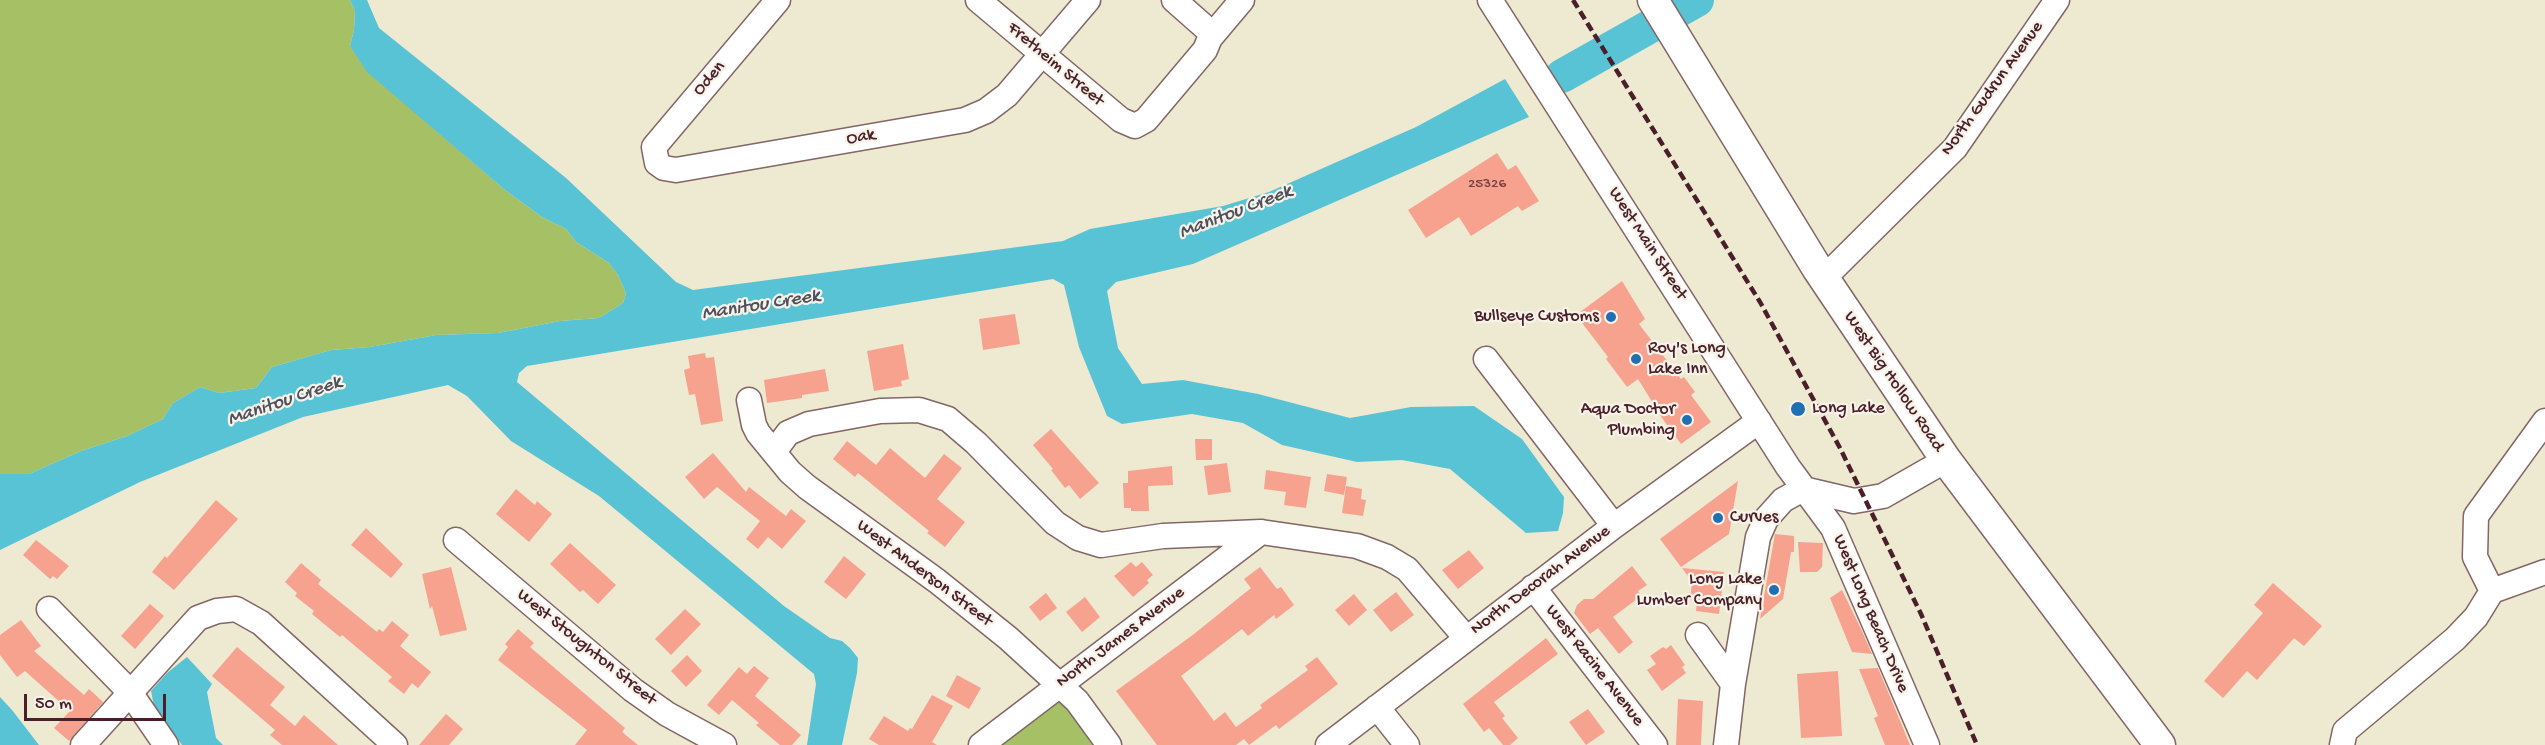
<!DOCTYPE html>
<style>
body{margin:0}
#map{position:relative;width:2545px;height:745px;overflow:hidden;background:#eee9d1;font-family:"Gochi Hand",sans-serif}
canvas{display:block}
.scale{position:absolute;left:24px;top:694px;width:142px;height:27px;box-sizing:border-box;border:3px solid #4a1f2b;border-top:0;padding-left:8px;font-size:18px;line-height:21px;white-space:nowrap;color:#4a1f2b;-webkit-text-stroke:4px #f7f3e8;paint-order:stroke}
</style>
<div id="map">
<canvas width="2545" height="745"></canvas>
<div class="scale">50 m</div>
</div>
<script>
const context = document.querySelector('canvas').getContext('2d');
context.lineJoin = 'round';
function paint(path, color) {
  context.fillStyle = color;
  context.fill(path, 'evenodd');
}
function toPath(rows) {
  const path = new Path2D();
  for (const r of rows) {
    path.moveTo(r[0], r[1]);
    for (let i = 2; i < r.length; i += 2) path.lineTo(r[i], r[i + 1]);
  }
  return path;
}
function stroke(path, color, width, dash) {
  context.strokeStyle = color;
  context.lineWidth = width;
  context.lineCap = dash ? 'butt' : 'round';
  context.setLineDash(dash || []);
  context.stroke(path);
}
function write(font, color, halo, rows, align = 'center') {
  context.font = font + ' "Gochi Hand",sans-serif';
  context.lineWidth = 4.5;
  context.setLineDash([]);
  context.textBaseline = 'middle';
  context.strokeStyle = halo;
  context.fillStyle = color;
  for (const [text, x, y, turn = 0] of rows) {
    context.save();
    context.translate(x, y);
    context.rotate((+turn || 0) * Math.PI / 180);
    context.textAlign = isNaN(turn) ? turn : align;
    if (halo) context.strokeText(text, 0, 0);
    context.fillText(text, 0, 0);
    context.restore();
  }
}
paint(toPath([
 [0,0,350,0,355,11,354,30,350,46,438,132,505,190,542,217,566,229,576,242,609,263,618,275,626,293,623,303,599,318,560,321,498,333,436,335,370,347,331,350,272,367,256,388,219,393,200,387,173,403,163,419,127,436,81,451,29,474,0,474],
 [1059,685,1109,745,981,745]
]), '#a6c066');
paint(toPath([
 [350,0,367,0,379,28,566,178,676,282,693,290,1063,241,1090,229,1223,206,1269,192,1416,127,1505,79,1529,117,1193,264,1116,282,1107,291,1118,348,1142,384,1183,380,1258,394,1350,418,1411,407,1474,406,1522,439,1564,497,1563,513,1558,531,1526,533,1450,469,1402,460,1357,462,1282,445,1243,423,1192,414,1122,424,1107,416,1079,347,1064,285,1053,279,527,366,519,373,517,382,784,606,830,638,842,641,850,648,858,658,857,673,842,745,807,745,816,684,814,674,599,496,511,441,467,396,448,385,303,417,140,482,0,550,0,474,29,474,81,451,127,436,163,419,173,403,200,387,219,393,256,388,272,367,331,350,370,347,436,335,498,333,560,321,599,318,623,303,626,293,618,275,609,263,576,242,566,229,542,217,505,190,367,72,350,46,354,30,355,11],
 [187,657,212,684,207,692,216,738,223,745,182,745,154,706,151,691,167,673],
 [0,697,12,710,39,745,0,745]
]), '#58c3d4');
stroke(toPath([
 [1562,76,1697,0]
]), '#58c3d4', 34);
paint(toPath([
 [1497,153,1508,170,1516,165,1539,201,1522,211,1518,206,1471,236,1459,217,1426,238,1408,210],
 [1622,281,1645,319,1639,324,1681,379,1684,377,1695,392,1691,395,1711,422,1681,444,1662,418,1638,379,1627,387,1606,359,1608,357,1576,315],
 [1015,314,1020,344,983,350,979,319],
 [903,344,909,379,901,381,902,386,874,391,867,351],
 [705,353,706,358,714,357,723,421,701,425,695,394,689,395,684,370,690,368,688,356],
 [825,369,829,391,802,395,802,398,767,403,764,380],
 [1051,429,1099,483,1080,499,1069,485,1065,488,1051,470,1053,469,1033,445],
 [1195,439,1212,439,1212,460,1196,460],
 [847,441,876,465,890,448,925,478,944,454,962,468,937,499,965,522,945,547,927,533,929,531,858,473,855,477,833,459],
 [713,453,746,492,749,487,786,516,791,509,806,521,782,549,768,537,758,549,746,539,760,521,717,487,704,499,685,477],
 [1227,463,1231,492,1208,495,1204,466],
 [1172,466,1173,485,1148,486,1149,511,1131,511,1131,508,1124,508,1123,483,1128,483,1128,471],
 [1266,470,1311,477,1306,508,1284,505,1286,492,1264,489],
 [1327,474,1347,477,1344,495,1324,491],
 [1738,481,1729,534,1681,567,1660,539],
 [1346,486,1362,489,1361,499,1366,500,1363,516,1342,513],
 [516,489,535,505,537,501,552,514,529,542,496,514],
 [216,500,238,519,174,590,152,572,165,556,167,558],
 [366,528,403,564,391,578,351,545],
 [1775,534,1794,536,1794,552,1791,552,1783,599,1760,619],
 [36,540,69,566,57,579,53,576,50,579,23,555],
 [1798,542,1823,543,1822,567,1817,572,1800,572],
 [570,543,616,585,598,604,583,590,580,592,550,564],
 [1469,550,1484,568,1458,589,1442,570],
 [844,556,866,574,846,599,824,582],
 [1131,562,1136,567,1142,562,1153,575,1147,580,1149,583,1133,597,1114,576],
 [301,563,321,580,318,584,377,632,379,629,383,632,392,621,409,635,400,646,431,672,418,688,412,683,404,694,388,681,392,677,342,635,340,637,312,614,314,611,295,596,297,593,285,582],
 [1632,566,1647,585,1638,591,1641,596,1613,617,1633,642,1619,654,1598,628,1590,634,1574,613,1577,605,1584,599,1593,599],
 [451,567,467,630,440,636,432,606,430,609,422,574],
 [1260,567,1277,589,1281,587,1294,605,1276,619,1274,615,1248,636,1242,629,1181,676,1214,721,1225,712,1236,727,1262,708,1260,705,1308,670,1305,666,1317,657,1338,684,1279,729,1276,725,1249,745,1244,739,1236,745,1157,745,1116,691,1194,634,1251,588,1244,579],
 [1682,568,1724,572,1719,614,1696,611,1697,601,1690,600,1692,582],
 [2273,583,2322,626,2304,646,2294,638,2257,680,2247,671,2223,698,2204,681,2263,613,2254,605],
 [1842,590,1861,629,1872,654,1852,652,1830,598],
 [1396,592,1414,615,1391,632,1373,610],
 [1046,593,1057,608,1040,621,1029,607],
 [1354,594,1367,610,1349,626,1335,610],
 [1085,597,1100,617,1082,632,1066,612],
 [150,604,164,616,135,649,121,636],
 [685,609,701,624,671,655,655,639],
 [21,620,41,646,34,651,84,695,89,689,103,702,69,741,54,728,70,711,25,671,17,677,0,655,0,635],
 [518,629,534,643,530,647,625,728,622,732,638,745,575,745,587,730,498,660,508,647,505,644],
 [1546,638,1558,654,1494,702,1505,716,1502,718,1518,738,1510,745,1503,745,1489,728,1484,732,1463,704],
 [1671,645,1685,665,1682,667,1686,673,1662,691,1647,670,1656,664,1650,656,1663,647,1666,649],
 [237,647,285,687,270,705,295,726,304,715,338,745,282,745,270,735,275,730,212,676],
 [687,655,702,671,686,687,671,671],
 [754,666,769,678,755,696,801,735,792,745,780,745,756,725,759,723,732,700,719,715,707,705,739,667,747,674],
 [1878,668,1889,694,1910,745,1885,745,1874,718,1878,716,1859,669],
 [1838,671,1842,736,1801,738,1797,674],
 [957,675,981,688,969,709,946,696],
 [932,695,953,706,932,742,937,745,879,745,869,739,884,716,908,731,910,728,912,729],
 [1678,699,1703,701,1701,745,1676,745],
 [1588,709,1605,732,1586,745,1569,722],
 [446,714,463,729,449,745,419,745]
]), '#f7a18f');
const minor = toPath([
 [778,0,654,147,657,163,664,168,676,170,965,120,986,111,1007,95,1088,0],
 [978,0,1121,120,1135,126,1146,120,1205,50,1210,38,1208,30,1174,0],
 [1490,0,1788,467,1833,528,1927,745],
 [1210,38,1242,0],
 [1824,278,1955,148,2057,0],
 [1486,359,1614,526],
 [749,400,754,425,758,433,790,472,807,487,937,581,1008,638,1077,701,1109,745],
 [774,452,788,433,809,424,880,411,919,410,948,419,976,443,1055,523,1078,538,1101,545,1163,536,1261,532,1357,546,1387,557,1407,569,1466,638],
 [456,540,633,690,667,714,724,745],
 [1533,587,1655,745],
 [2492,591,2475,557,2476,516,2545,421],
 [49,609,129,691,166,745],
 [1698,635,1733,684],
 [1377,707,1407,745],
 [83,745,198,618,217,611,236,609,261,623,395,745],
 [981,745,1261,532],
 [1328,745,1614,526,1759,421],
 [1726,745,1733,684,1758,537,1766,519,1783,500,1803,489,1854,501,1883,496,1946,460],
 [2342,745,2345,731,2455,639,2476,617,2492,591,2545,572]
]);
const major = toPath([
 [1653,0,1817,268,1946,460,2160,745]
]);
stroke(minor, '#836665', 27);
stroke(major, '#836665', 33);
stroke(minor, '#fff', 24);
stroke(major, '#fff', 30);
stroke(toPath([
 [1573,0,1760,302,1840,448,1921,614,1977,745]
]), '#4a1f2b', 4.5, [9, 4.5]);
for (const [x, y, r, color] of [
 [1611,317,6,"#1f6fb2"],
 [1636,359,6,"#1f6fb2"],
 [1798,409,8,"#1f6fb2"],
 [1687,420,6,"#1f6fb2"],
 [1718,518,6,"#1f6fb2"],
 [1774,590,6,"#1f6fb2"]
]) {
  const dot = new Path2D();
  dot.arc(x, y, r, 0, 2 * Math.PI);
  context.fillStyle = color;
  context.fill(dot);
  stroke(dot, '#f7f3e8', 2);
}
write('15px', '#754044', null, [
 ["25326",1487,185]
]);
write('18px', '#4a1f2b', '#f7f3e8', [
 ["Fretheim Street",1055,65,40],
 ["Oden",710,79,-49],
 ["North Gudrun Avenue",1993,89,-54],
 ["Oak",861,138,-10],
 ["West Main Street",1647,244,57],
 ["West Big Hollow Road",1893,382,56],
 ["West Anderson Street",924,574,37],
 ["North Decorah Avenue",1541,581,-37],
 ["West Long Beach Drive",1870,614,67],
 ["North James Avenue",1121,638,-37],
 ["West Stoughton Street",586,648,39],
 ["West Racine Avenue",1594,666,52]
]);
write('18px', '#4a1f2b', '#f7f3e8', [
 ["Bullseye Customs",1599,317],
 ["Roy's Long",1648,349,"left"],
 ["Lake Inn",1648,370,"left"],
 ["Long Lake",1812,409,"left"],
 ["Aqua Doctor",1675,410],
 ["Plumbing",1675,431],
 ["Curves",1730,518,"left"],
 ["Long Lake",1762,580],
 ["Lumber Company",1762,601]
], 'right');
write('italic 20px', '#4e505e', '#f7f3e8', [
 ["Manitou Creek",1236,213,-21],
 ["Manitou Creek",761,306,-9],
 ["Manitou Creek",285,402,-19]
]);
</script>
